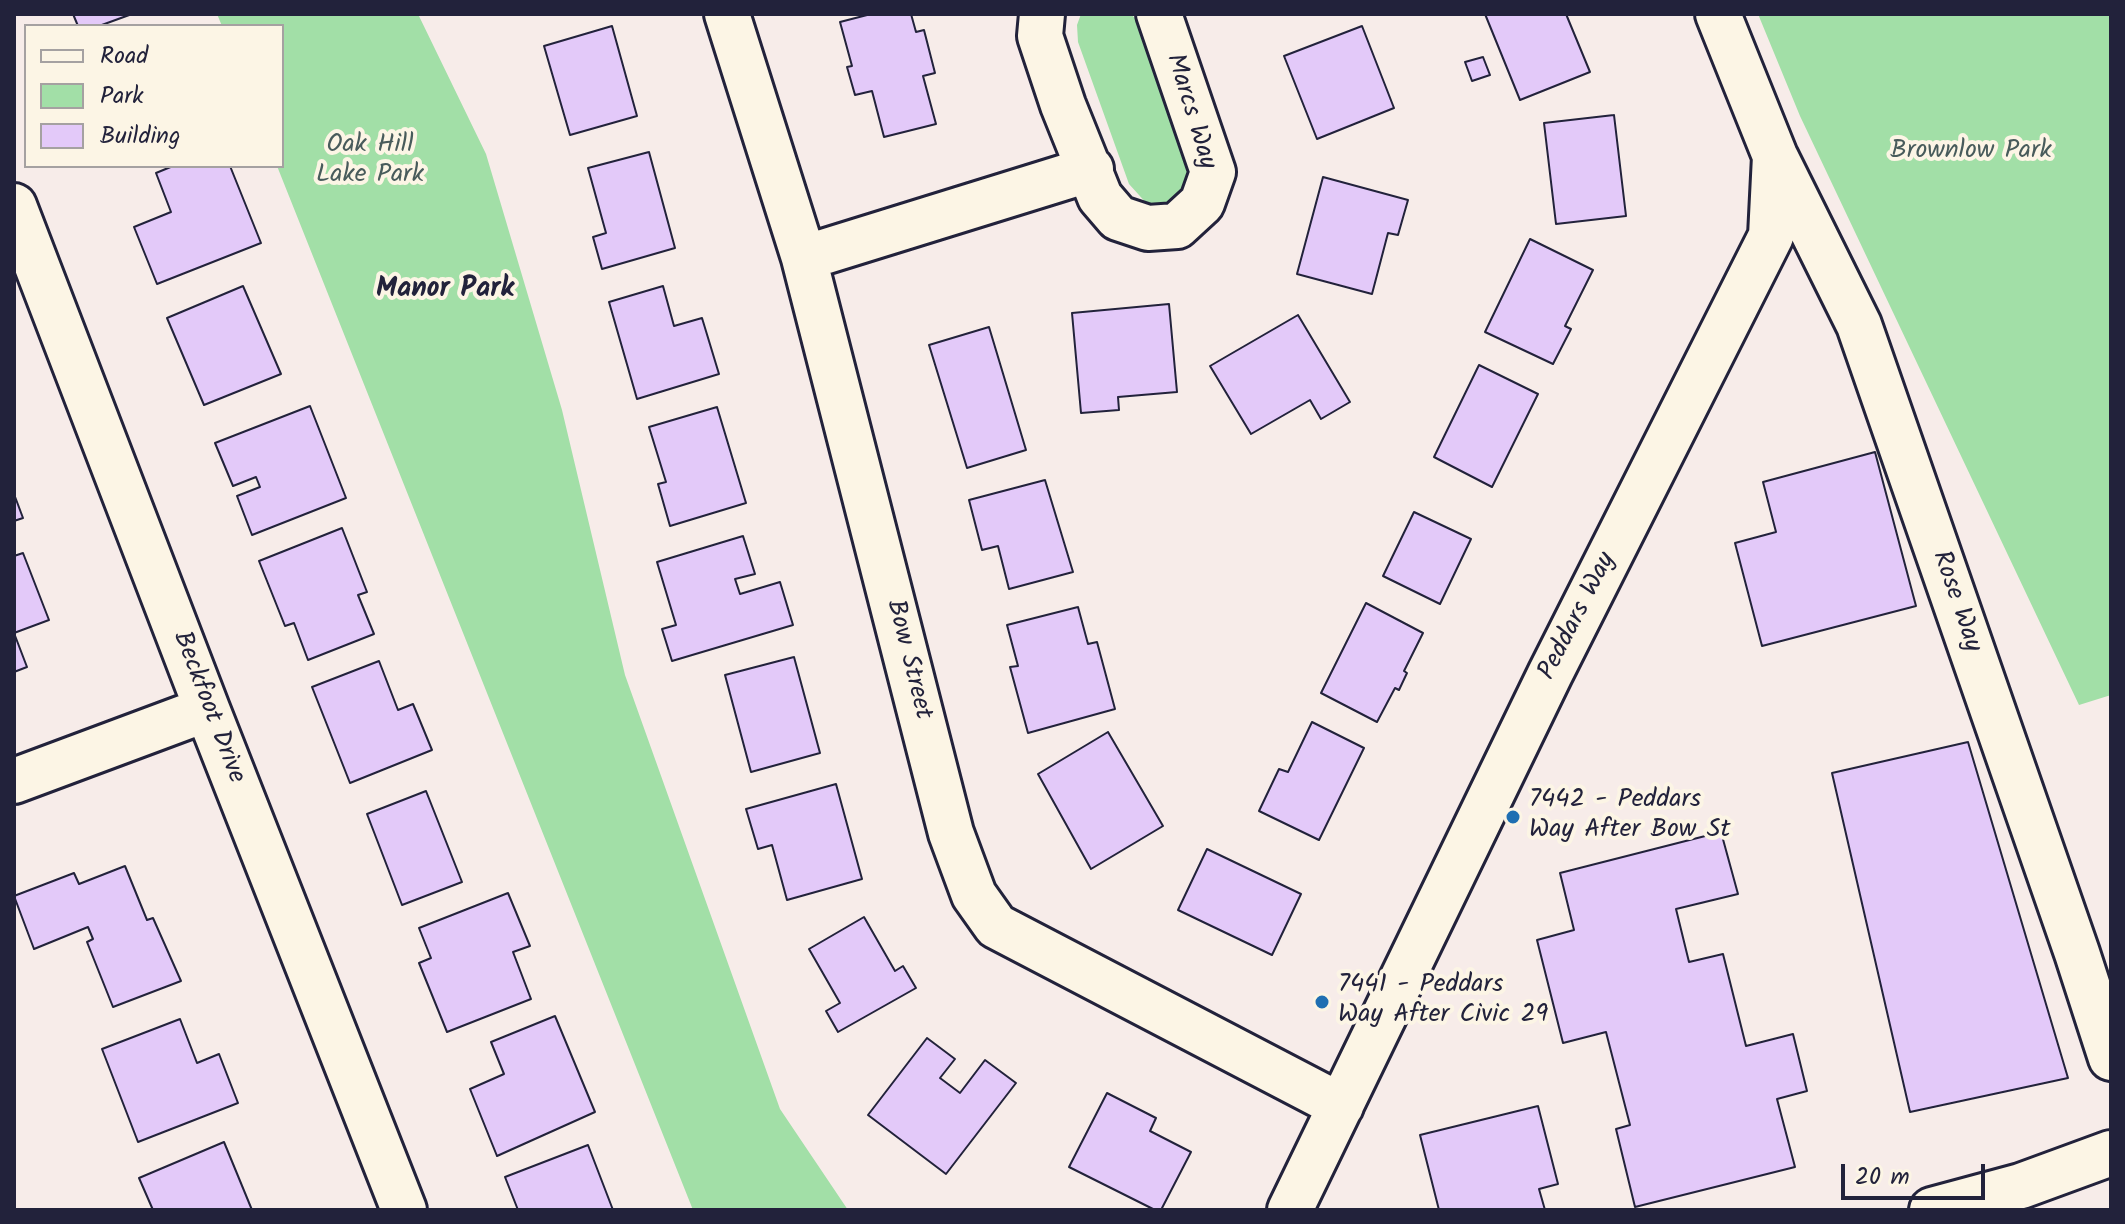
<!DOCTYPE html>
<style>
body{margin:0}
#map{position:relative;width:2125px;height:1224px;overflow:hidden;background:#f7ece9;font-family:Kalam,sans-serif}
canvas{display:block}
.frame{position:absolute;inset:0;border:16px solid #22223b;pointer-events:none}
.legend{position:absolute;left:24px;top:24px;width:260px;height:144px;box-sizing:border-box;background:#fcf5e5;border:2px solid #a5a1a1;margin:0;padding:10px 14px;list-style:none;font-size:24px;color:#22223b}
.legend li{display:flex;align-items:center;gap:16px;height:40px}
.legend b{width:40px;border:2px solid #a5a1a1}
.scale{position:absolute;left:1841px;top:1164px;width:144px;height:36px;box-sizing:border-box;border:4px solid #22223b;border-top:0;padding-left:10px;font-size:24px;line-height:28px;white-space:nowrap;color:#22223b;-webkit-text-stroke:6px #fcf5e5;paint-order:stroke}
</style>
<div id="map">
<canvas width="2125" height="1224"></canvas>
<div class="frame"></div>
<ul class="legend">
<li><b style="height:10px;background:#fcf5e5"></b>Road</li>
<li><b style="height:22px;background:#a2dfa7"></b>Park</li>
<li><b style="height:22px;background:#e3c9f9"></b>Building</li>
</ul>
<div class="scale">20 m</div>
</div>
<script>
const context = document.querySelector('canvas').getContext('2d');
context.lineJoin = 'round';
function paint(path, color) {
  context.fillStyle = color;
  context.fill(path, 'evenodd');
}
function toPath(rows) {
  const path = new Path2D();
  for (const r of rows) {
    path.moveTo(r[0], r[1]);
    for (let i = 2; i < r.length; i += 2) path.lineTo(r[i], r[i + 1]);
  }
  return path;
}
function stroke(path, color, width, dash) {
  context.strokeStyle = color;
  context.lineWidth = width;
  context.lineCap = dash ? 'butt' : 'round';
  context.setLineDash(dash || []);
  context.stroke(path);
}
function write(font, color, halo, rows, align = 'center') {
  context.font = font + ' Kalam,sans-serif';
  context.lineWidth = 8;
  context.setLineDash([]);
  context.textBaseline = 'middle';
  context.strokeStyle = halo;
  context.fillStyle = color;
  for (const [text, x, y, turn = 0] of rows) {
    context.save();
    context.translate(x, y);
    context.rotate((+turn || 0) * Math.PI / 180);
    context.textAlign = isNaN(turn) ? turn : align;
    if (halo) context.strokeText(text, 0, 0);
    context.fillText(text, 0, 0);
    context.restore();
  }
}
paint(toPath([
 [217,14,418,14,486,154,562,410,625,675,780,1109,848,1210,693,1210,277,166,282,166,282,26,222,26],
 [1081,14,1131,14,1145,29,1197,184,1181,205,1148,205,1129,184,1078,42,1077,25],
 [1758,14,2111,14,2111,695,2079,705,1800,116]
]), '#a2dfa7');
const building = toPath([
 [73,14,132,14,99,26,78,26,73,14],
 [871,14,911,14,916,32,924,30,935,73,923,76,936,124,884,137,872,91,855,95,847,67,852,66,840,22,871,14],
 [1485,14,1566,14,1590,72,1520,100,1485,14],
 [612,26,637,116,570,135,544,46,612,26],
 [1362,26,1394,108,1317,139,1284,56,1362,26],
 [1483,57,1490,75,1472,81,1465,62,1483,57],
 [1614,115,1626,216,1556,224,1544,123,1614,115],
 [649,152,675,248,602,269,593,237,606,233,588,168,649,152],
 [173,166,230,166,261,243,157,284,134,227,171,212,156,173,173,166],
 [1323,177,1408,200,1398,235,1388,233,1372,294,1297,274,1323,177],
 [1530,239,1593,270,1565,326,1571,329,1553,364,1485,332,1530,239],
 [243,286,281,374,204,405,167,318,243,286],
 [663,286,674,326,702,318,719,374,637,399,609,302,663,286],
 [1169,304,1177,392,1118,397,1119,410,1081,413,1072,313,1169,304],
 [1298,315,1350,402,1321,419,1310,400,1251,434,1210,366,1298,315],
 [989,327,1026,450,967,468,929,345,989,327],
 [1479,365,1538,394,1492,487,1434,457,1479,365],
 [310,406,346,498,252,535,237,496,260,487,256,477,233,486,215,443,310,406],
 [717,407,746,503,670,526,658,484,666,482,649,427,717,407],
 [1875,452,1916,606,1762,646,1735,543,1776,532,1763,482,1875,452],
 [1045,480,1073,572,1009,589,998,546,982,550,969,500,1045,480],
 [14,494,23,518,14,521,14,494],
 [1414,512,1471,539,1440,604,1383,576,1414,512],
 [342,528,367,592,358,595,374,634,308,660,294,623,285,626,259,561,342,528],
 [743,536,755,574,735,579,740,594,780,582,793,625,672,661,662,629,676,625,657,562,743,536],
 [23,553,49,620,14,633,27,667,14,672,14,556,23,553],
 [1366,603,1423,633,1404,671,1407,673,1399,690,1395,688,1377,722,1321,693,1366,603],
 [1078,607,1088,644,1097,642,1115,709,1028,733,1010,667,1018,666,1007,625,1078,607],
 [794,657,820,753,751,772,725,675,794,657],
 [379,661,398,710,413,704,432,750,350,783,312,687,379,661],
 [1312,722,1364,748,1319,840,1259,811,1279,769,1288,772,1312,722],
 [1108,732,1163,826,1091,869,1038,774,1108,732],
 [1968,742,2068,1078,1910,1112,1832,773,1968,742],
 [836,784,862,879,787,900,772,845,758,849,746,809,836,784],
 [426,791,462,882,402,905,367,814,426,791],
 [1721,832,1738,894,1676,909,1689,962,1723,954,1746,1046,1793,1034,1807,1091,1777,1099,1795,1167,1635,1207,1616,1129,1630,1125,1606,1032,1563,1043,1537,940,1574,930,1560,873,1721,832],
 [1207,849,1301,894,1272,955,1178,910,1207,849],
 [125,866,147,920,153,918,181,981,113,1007,87,942,93,939,88,927,34,949,14,896,74,873,79,884,125,866],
 [508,893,530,946,513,952,531,999,447,1032,419,963,431,958,419,928,508,893],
 [864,917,895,971,903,966,916,988,838,1032,826,1011,840,1003,809,949,864,917],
 [555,1016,595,1112,497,1156,470,1089,504,1074,491,1042,555,1016],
 [180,1019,197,1063,219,1054,238,1103,138,1142,102,1049,180,1019],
 [927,1038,955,1059,940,1078,960,1093,985,1060,1016,1083,946,1174,868,1115,927,1038],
 [1107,1093,1156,1118,1150,1131,1191,1152,1161,1210,1155,1210,1069,1167,1107,1093],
 [1538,1106,1558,1184,1539,1189,1545,1210,1439,1210,1420,1135,1538,1106],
 [224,1142,252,1210,153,1210,139,1178,224,1142],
 [588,1145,613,1210,518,1210,505,1177,588,1145]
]);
paint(building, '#e3c9f9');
stroke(building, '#22223b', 2);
const minor = toPath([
 [727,14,804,258,951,833,974,895,996,926,1341,1106],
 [1042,14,1040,36,1063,105,1100,197,1118,218,1148,228,1177,226,1202,203,1213,172,1159,14],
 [1776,158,1859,325,2077,953,2111,1058],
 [14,206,207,709,404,1210],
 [804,258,1091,169],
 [14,781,207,709],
 [1290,1210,1550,674,1771,236,1775,156,1718,14],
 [1932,1210,2021,1186,2111,1153]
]);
stroke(minor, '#22223b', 50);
stroke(minor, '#fcf5e5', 44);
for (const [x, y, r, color] of [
 [1513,817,8,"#1f6fb2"],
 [1322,1002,8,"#1f6fb2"]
]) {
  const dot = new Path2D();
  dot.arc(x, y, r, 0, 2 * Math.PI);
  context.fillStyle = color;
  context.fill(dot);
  stroke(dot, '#fcf5e5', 3);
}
write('26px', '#22223b', '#fcf5e5', [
 ["Marcs Way",1189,112,73],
 ["Rose Way",1955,602,71],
 ["Peddars Way",1579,617,-63],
 ["Bow Street",907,660,76],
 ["Beckfoot Drive",207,708,69]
]);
write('26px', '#485b5b', '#fcf5e5', [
 ["Oak Hill",370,147],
 ["Lake Park",370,177],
 ["Brownlow Park",1971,153]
]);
write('26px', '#22223b', '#fcf5e5', [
 ["7442 - Peddars",1529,802],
 ["Way After Bow St",1529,832],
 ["7441 - Peddars",1338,987],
 ["Way After Civic 29",1338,1017]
], 'left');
write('bold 28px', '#22223b', '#fcf5e5', [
 ["Manor Park",445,291]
]);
</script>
